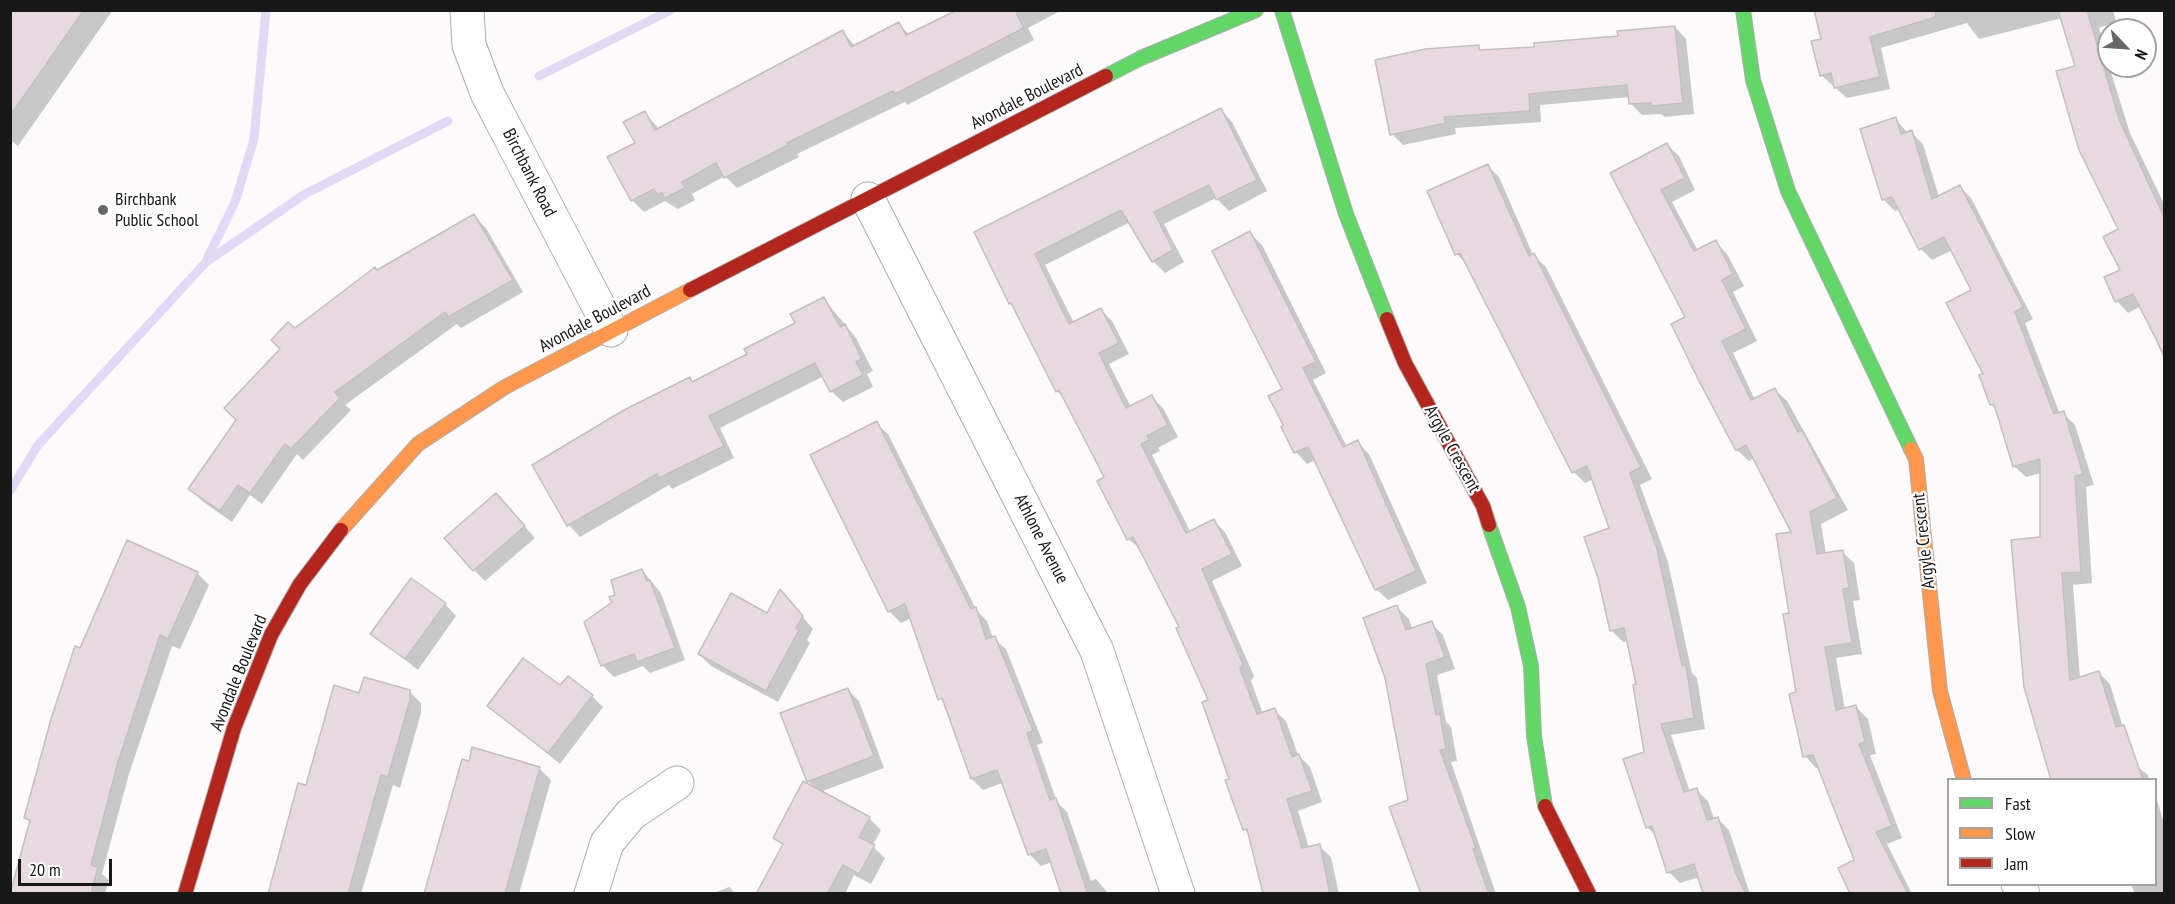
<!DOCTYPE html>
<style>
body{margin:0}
#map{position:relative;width:2175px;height:904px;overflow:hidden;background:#fcfafb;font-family:"PT Sans Narrow",sans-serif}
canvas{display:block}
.frame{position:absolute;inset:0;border:12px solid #191819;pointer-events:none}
.legend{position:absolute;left:1947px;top:778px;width:210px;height:108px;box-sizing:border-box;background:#fff;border:2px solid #a3a3a3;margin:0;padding:8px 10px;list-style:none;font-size:18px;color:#191819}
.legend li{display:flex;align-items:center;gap:12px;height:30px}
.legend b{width:30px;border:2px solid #a3a3a3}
.north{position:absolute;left:2097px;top:18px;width:60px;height:60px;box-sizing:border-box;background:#fff;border:2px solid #a3a3a3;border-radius:50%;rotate:115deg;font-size:16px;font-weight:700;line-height:24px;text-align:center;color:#191819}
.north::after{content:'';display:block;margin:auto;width:21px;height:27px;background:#686768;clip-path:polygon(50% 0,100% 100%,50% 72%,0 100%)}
.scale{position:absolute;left:18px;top:859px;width:94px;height:27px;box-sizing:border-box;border:3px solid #191819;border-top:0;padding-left:8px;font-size:18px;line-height:21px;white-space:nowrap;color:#191819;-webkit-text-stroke:4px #fff;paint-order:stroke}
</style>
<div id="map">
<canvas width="2175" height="904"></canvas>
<div class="frame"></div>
<ul class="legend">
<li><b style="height:8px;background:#63d668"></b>Fast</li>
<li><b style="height:8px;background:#ff974d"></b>Slow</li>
<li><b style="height:8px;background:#b3261e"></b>Jam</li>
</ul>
<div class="north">N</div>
<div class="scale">20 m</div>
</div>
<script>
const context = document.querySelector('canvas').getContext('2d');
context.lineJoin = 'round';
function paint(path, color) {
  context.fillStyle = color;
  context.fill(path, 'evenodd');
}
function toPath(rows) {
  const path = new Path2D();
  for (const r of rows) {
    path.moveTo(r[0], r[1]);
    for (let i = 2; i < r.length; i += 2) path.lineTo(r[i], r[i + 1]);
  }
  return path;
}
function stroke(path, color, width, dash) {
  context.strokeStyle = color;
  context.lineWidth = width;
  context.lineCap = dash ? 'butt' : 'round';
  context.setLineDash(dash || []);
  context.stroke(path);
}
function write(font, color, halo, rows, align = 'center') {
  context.font = font + ' "PT Sans Narrow",sans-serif';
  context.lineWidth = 4.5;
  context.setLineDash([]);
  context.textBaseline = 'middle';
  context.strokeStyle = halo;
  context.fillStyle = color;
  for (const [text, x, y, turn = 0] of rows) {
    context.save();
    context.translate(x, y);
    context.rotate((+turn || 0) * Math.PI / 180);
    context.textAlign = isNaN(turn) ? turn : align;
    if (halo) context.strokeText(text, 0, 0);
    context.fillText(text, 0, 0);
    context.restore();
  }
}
paint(toPath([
 [10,10,113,10,18,146,10,140],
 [958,10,1062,10,1028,28,1034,40,907,105,905,102,797,154,799,157,737,188,725,176,692,194,695,200,678,209,665,201,644,212,632,200,609,158,637,143,645,113,659,129,843,32,855,46,898,24,910,35],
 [1816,10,2113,10,2116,22,2099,28,2109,66,2130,133,2164,204,2164,359,2156,341,2158,340,2141,306,2128,313,2117,301,2122,271,2120,230,2062,18,1979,39,1967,23,1881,48,1890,89,1847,98,1821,75,1823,40],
 [1675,27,1686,39,1694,114,1665,117,1661,114,1642,115,1631,104,1630,97,1540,105,1541,122,1455,128,1456,134,1403,145,1392,134,1478,47,1482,51,1536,49],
 [1221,110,1232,122,1267,191,1229,211,1216,198,1164,224,1184,262,1165,273,1153,261,1130,222,1045,265,1074,323,1101,310,1112,321,1129,354,1109,364,1131,407,1151,397,1163,408,1178,437,1158,448,1160,451,1152,455,1191,533,1214,521,1225,532,1242,566,1212,581,1254,676,1251,681,1263,714,1274,710,1286,721,1298,755,1310,767,1322,802,1298,811,1309,848,1319,846,1331,857,1339,894,1263,894,1250,835,1244,829,1210,701,1181,627,1141,549,1128,539,1106,478,1065,399,1057,391,1016,308,1010,303,976,233],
 [1895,119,1908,133,1911,132,1923,144,1939,197,1960,187,1971,198,2033,319,2025,323,2060,414,2063,413,2075,425,2094,485,2086,487,2092,583,2073,585,2080,678,2098,672,2110,684,2134,764,2148,775,2149,780,2064,780,2042,538,2041,473,2026,477,2014,466,1997,410,1991,404,1973,291,1952,250,1932,260,1921,249,1900,209,1895,211,1883,199],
 [1667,145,1679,156,1695,190,1672,202,1698,251,1716,242,1727,254,1744,286,1733,292,1757,341,1733,353,1755,400,1775,390,1787,401,1848,510,1821,524,1826,554,1842,552,1854,563,1860,600,1853,601,1862,654,1836,658,1845,710,1856,707,1868,719,1876,754,1870,755,1902,838,1887,844,1912,894,1852,894,1856,861,1819,767,1816,768,1805,756,1790,615,1793,533,1754,458,1749,461,1737,450,1687,318,1612,174],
 [1488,166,1499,177,1533,255,1546,267,1652,479,1640,485,1668,562,1692,673,1697,678,1705,729,1671,735,1690,792,1696,790,1708,801,1714,819,1717,818,1729,830,1750,894,1705,894,1700,877,1680,883,1669,872,1658,838,1647,827,1645,753,1638,685,1628,641,1623,642,1611,630,1611,529,1594,479,1585,483,1574,472,1468,266,1457,254],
 [474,216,486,228,523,292,461,328,457,324,345,405,351,410,303,460,297,454,262,504,250,495,232,522,202,501,190,489,295,330,378,272],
 [1250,233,1262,245,1326,373,1313,380,1347,447,1357,442,1369,454,1427,583,1388,600,1376,589,1316,460,1307,464,1296,452,1283,427,1285,426,1284,390],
 [824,299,856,338,873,371,867,374,873,387,843,402,831,391,824,376,720,428,734,458,672,489,669,485,580,537,569,525,689,379,693,383,749,355,797,323],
 [876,423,888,434,977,611,987,621,993,638,1006,649,1043,743,1037,745,1057,802,1067,812,1091,881,1096,879,1109,894,1063,894,1052,862,1041,866,1029,854,1002,783,983,790,972,779,911,618,901,623,889,611],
 [507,506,535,538,485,581,474,570],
 [642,570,661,593,685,660,650,673,643,666,614,677,602,665,614,603],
 [197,573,209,585,180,649,172,646,129,774,102,874,109,880,105,894,12,894,31,823,25,818,81,650],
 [781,591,813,629,807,640,810,643,778,702,711,666,699,654,768,615],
 [445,604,456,616,418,670,372,634],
 [1397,607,1409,619,1412,629,1431,623,1443,635,1455,669,1437,675,1446,722,1451,727,1457,761,1451,762,1496,894,1422,894,1410,801],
 [560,687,592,696,603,707,560,764,489,706],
 [847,689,859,701,884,768,820,792,869,818,881,830,872,846,885,858,871,884,854,875,845,894,758,894,784,846,775,838,816,789,808,781],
 [409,691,421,703,421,713,400,788,393,785,361,894,268,894,299,785,307,787,360,694],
 [539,768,551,780,519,894,425,894],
 [2156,797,2164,823,2164,894,2135,894,2131,884,2156,884],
 [729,887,736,894,711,894]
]), '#0003');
stroke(toPath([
 [539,76,671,10],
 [207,259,235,202,254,139,266,10],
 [10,491,38,445,206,262,305,194,448,121]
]), '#e1daf6', 9);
const building = toPath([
 [10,10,84,10,10,116,10,10],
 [957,10,1015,10,1024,28,895,94,893,91,787,143,788,145,724,178,716,163,682,182,685,188,665,198,662,193,657,195,654,189,631,201,607,157,635,143,623,122,645,111,655,130,843,30,851,47,899,22,906,35,957,10],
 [1814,10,1935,10,1936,17,1870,37,1880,77,1834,88,1831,73,1820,76,1811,41,1821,39,1814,10],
 [2058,10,2087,10,2119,119,2164,217,2164,355,2133,294,2115,302,2104,277,2120,270,2103,237,2118,229,2079,150,2056,71,2075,66,2058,10],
 [1675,26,1683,103,1652,106,1651,103,1629,104,1627,85,1529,94,1530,111,1444,117,1446,123,1390,135,1375,60,1425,49,1479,45,1479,50,1534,47,1534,43,1618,36,1617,31,1675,26],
 [1221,108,1257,180,1216,200,1209,185,1154,212,1173,250,1152,262,1121,210,1035,254,1069,324,1101,308,1119,343,1099,353,1126,408,1152,395,1168,425,1147,436,1149,440,1141,444,1186,533,1214,519,1232,554,1202,569,1243,664,1240,669,1257,714,1275,708,1292,757,1299,754,1312,791,1287,799,1302,848,1320,844,1330,894,1263,894,1247,829,1243,830,1225,780,1229,779,1202,702,1208,700,1176,628,1179,627,1133,537,1127,540,1097,481,1104,477,1059,390,1056,392,1011,303,1009,304,974,232,1221,108],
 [1896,117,1901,134,1912,130,1932,199,1960,185,2023,307,2015,312,2054,414,2064,411,2083,474,2075,476,2081,572,2062,573,2070,680,2099,671,2116,727,2124,725,2143,780,2051,780,2024,687,2011,540,2040,537,2040,459,2013,467,1994,404,1990,405,1979,375,1983,374,1946,303,1971,290,1944,237,1919,250,1892,197,1882,200,1860,129,1896,117],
 [1667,143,1685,178,1661,190,1694,251,1716,240,1733,274,1722,280,1746,329,1722,341,1751,400,1775,388,1798,432,1802,430,1837,498,1810,512,1817,554,1843,550,1849,588,1843,589,1852,643,1825,647,1836,710,1856,705,1865,742,1859,744,1892,826,1876,832,1908,894,1850,894,1838,868,1854,860,1813,755,1803,757,1789,694,1796,692,1783,614,1789,613,1776,534,1791,532,1746,445,1736,451,1700,383,1671,324,1685,317,1610,173,1667,143],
 [1488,164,1529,256,1534,253,1641,467,1630,473,1657,549,1682,665,1686,665,1694,718,1661,724,1684,792,1697,788,1707,820,1718,817,1736,874,1746,894,1703,894,1694,864,1667,873,1652,826,1646,828,1623,759,1644,752,1633,685,1636,684,1624,628,1610,631,1598,578,1584,537,1609,528,1587,466,1572,473,1460,253,1455,255,1427,191,1488,164],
 [474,214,513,280,448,317,445,312,335,392,340,398,291,449,285,444,250,493,238,485,220,511,188,489,236,420,224,408,280,349,271,340,288,322,295,328,375,267,377,270,474,214],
 [1250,231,1316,362,1303,368,1343,447,1358,440,1416,571,1375,590,1308,447,1294,453,1281,427,1283,425,1268,396,1282,389,1212,251,1250,231],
 [824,297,840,327,845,324,862,359,856,362,863,375,830,392,815,363,709,416,724,446,659,478,657,474,567,526,532,465,624,410,690,377,692,382,747,354,744,349,795,323,790,314,824,297],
 [877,421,971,609,976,607,986,639,995,636,1033,731,1027,733,1050,800,1056,798,1088,894,1061,894,1046,849,1028,855,997,770,971,779,942,698,938,700,905,604,888,612,810,455,877,421],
 [496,493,525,526,473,571,444,538,496,493],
 [127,540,198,572,168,639,160,635,118,762,91,865,98,867,91,894,10,894,30,820,24,818,51,719,75,646,80,648,127,540],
 [642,569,647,581,650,580,675,648,637,662,634,654,601,666,584,622,612,602,609,597,615,595,611,580,642,569],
 [411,578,446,603,405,659,370,634,411,578],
 [780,589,803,616,796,628,799,630,766,691,698,654,731,593,767,613,780,589],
 [1397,605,1406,630,1432,621,1445,657,1426,664,1436,715,1440,714,1446,749,1440,750,1476,848,1473,849,1489,894,1421,894,1389,807,1408,800,1385,678,1363,618,1397,605],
 [523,658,560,685,568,676,593,695,548,753,487,706,523,658],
 [364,677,410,690,410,700,388,777,381,775,348,894,268,894,298,783,306,785,334,685,359,693,364,677],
 [848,688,874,756,807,782,780,713,848,688],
 [472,747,540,767,505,894,424,894,462,759,469,761,472,747],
 [803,781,870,817,859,837,875,845,859,874,843,865,827,894,756,894,783,844,773,838,803,781]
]);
paint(building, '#e8d8df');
stroke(building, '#c2c0c1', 1.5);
const street = toPath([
 [467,10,469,45,487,93,611,330],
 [868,199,1097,651,1178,894],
 [2018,884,2023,894],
 [591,894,607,843,631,814,677,783]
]);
const fast = toPath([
 [1282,10,1346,214,1387,319],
 [1743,10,1753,80,1788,191,1911,449],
 [1106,76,1141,58,1256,10],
 [1489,525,1518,607,1531,666,1534,736,1545,806]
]);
const slow = toPath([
 [1911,449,1916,459,1940,691,1964,780],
 [341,530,418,444,505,387,690,290]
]);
const jam = toPath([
 [690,290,1106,76],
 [1387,319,1405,363,1483,506,1489,525],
 [1545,806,1589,894],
 [185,894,234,728,271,635,300,584,341,530]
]);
stroke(street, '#aeadae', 35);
stroke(fast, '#aeadae', 16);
stroke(slow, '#aeadae', 16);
stroke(jam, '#aeadae', 16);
stroke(street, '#fffefe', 33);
stroke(fast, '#63d668', 14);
stroke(slow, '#ff974d', 14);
stroke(jam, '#b3261e', 14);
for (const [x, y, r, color] of [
 [103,210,6,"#686768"]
]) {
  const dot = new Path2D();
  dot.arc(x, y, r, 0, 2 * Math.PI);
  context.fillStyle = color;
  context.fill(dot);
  stroke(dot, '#fff', 2);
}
write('18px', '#191819', '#fff', [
 ["Avondale Boulevard",1027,97,-27],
 ["Birchbank Road",529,173,63],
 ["Avondale Boulevard",595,319,-28],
 ["Argyle Crescent",1452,449,61],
 ["Athlone Avenue",1041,539,63],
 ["Argyle Crescent",1924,541,-96],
 ["Avondale Boulevard",239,673,-68]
]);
write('18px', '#191819', '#fff', [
 ["Birchbank",115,200],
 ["Public School",115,221]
], 'left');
</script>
